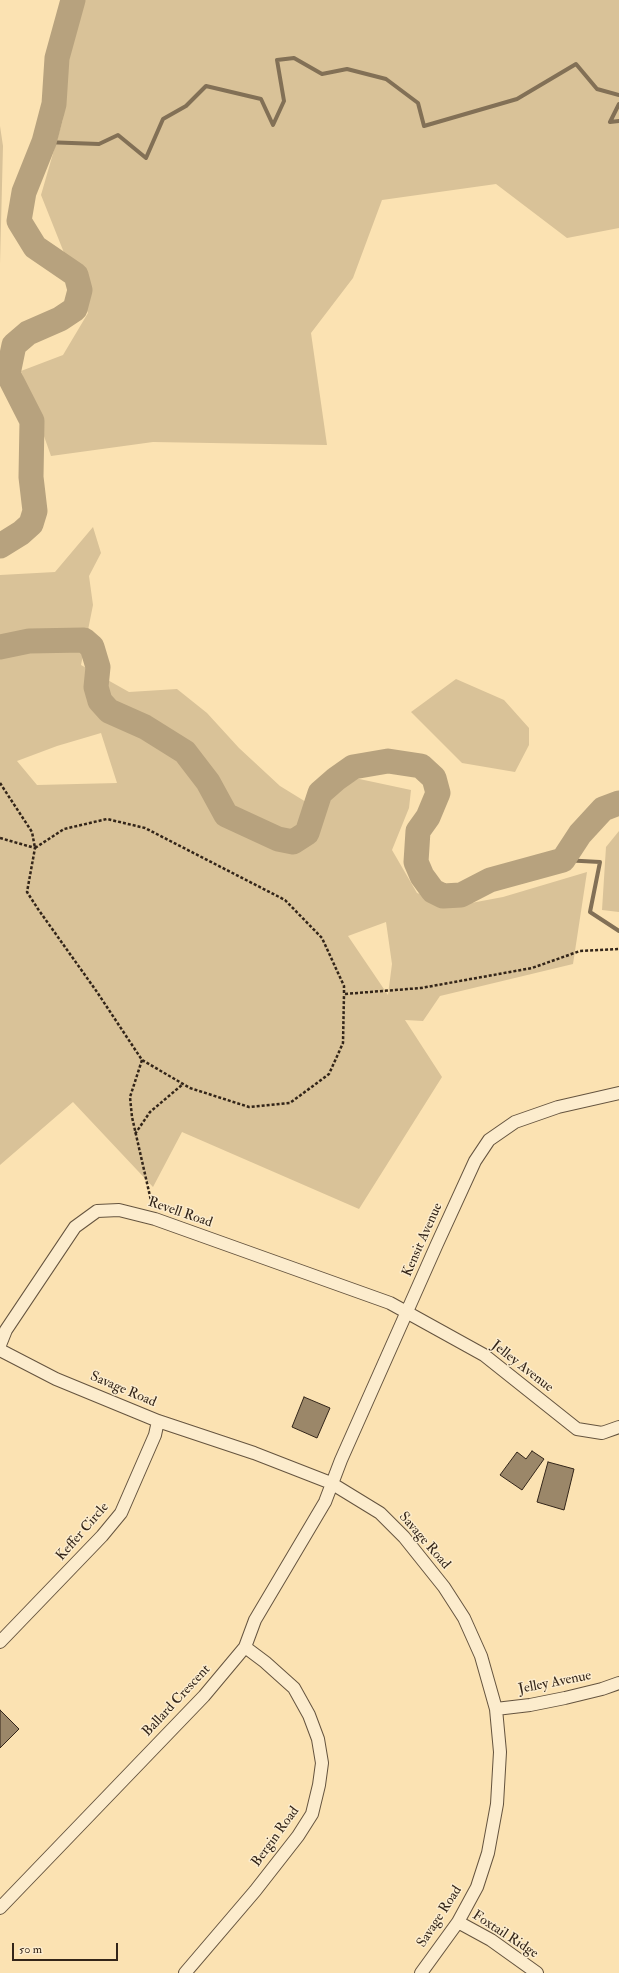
<!DOCTYPE html>
<style>
body{margin:0}
#map{position:relative;width:619px;height:1973px;overflow:hidden;background:#fbe2b2;font-family:"IM FELL Double Pica",serif}
canvas{display:block}
.scale{position:absolute;left:12px;top:1943px;width:106px;height:18px;box-sizing:border-box;border:2px solid #332519;border-top:0;padding-left:5px;font-size:12px;line-height:14px;white-space:nowrap;color:#332519;-webkit-text-stroke:3px #fceccd;paint-order:stroke}
</style>
<div id="map">
<canvas width="619" height="1973"></canvas>
<div class="scale">50 m</div>
</div>
<script>
const context = document.querySelector('canvas').getContext('2d');
context.lineJoin = 'round';
function paint(path, color) {
  context.fillStyle = color;
  context.fill(path, 'evenodd');
}
function toPath(rows) {
  const path = new Path2D();
  for (const r of rows) {
    path.moveTo(r[0], r[1]);
    for (let i = 2; i < r.length; i += 2) path.lineTo(r[i], r[i + 1]);
  }
  return path;
}
function stroke(path, color, width, dash) {
  context.strokeStyle = color;
  context.lineWidth = width;
  context.lineCap = dash ? 'butt' : 'round';
  context.setLineDash(dash || []);
  context.stroke(path);
}
function write(font, color, halo, rows, align = 'center') {
  context.font = font + ' "IM FELL Double Pica",serif';
  context.lineWidth = 3;
  context.setLineDash([]);
  context.textBaseline = 'middle';
  context.strokeStyle = halo;
  context.fillStyle = color;
  for (const [text, x, y, turn = 0] of rows) {
    context.save();
    context.translate(x, y);
    context.rotate((+turn || 0) * Math.PI / 180);
    context.textAlign = isNaN(turn) ? turn : align;
    if (halo) context.strokeText(text, 0, 0);
    context.fillText(text, 0, 0);
    context.restore();
  }
}
paint(toPath([
 [70,0,619,0,619,228,567,238,496,184,382,200,353,278,311,333,327,445,153,442,51,456,21,371,63,355,88,313,41,195,63,119],
 [0,126,3,146,0,264],
 [93,527,101,553,89,576,93,605,81,665,129,692,177,689,207,713,239,748,280,786,319,810,350,777,411,790,409,808,392,850,417,893,455,906,503,897,587,872,573,964,440,996,423,1021,405,1020,442,1077,359,1209,182,1132,153,1187,73,1102,0,1165,0,575,55,572],
 [101,733,117,783,37,785,17,761,57,746],
 [386,922,392,964,388,995,348,936],
 [456,679,504,700,529,728,529,745,515,772,462,763,411,712],
 [619,831,619,912,602,910,606,847]
]), '#d9c298');
stroke(toPath([
 [619,104,610,122,619,121],
 [44,142,99,144,118,135,146,158,163,119,186,106,206,86,261,99,273,125,284,101,277,60,294,58,322,74,347,69,386,79,418,103,424,126,517,99,576,64,597,89,619,95],
 [563,860,600,862,590,912,619,931]
]), '#827056', 4);
stroke(toPath([
 [0,546,21,533,31,524,35,511,31,477,32,421,8,374,14,345,28,333,60,319,75,309,80,290,76,275,35,247,19,221,24,192,44,142,54,104,57,58,73,0],
 [0,647,29,641,84,640,92,647,98,667,96,687,100,701,109,711,145,727,185,752,208,782,226,815,278,839,293,842,307,833,320,793,336,779,353,767,388,761,421,766,434,778,438,793,428,817,418,831,416,862,422,876,433,891,443,896,461,895,490,880,563,860,580,834,603,809,619,803]
]), '#b7a27e', 25);
const building = toPath([
 [304,1397,330,1408,317,1438,292,1427,304,1397],
 [532,1451,544,1459,522,1490,500,1475,517,1452,526,1459,532,1451],
 [548,1462,574,1469,564,1510,537,1502,548,1462],
 [0,1710,19,1729,0,1748,0,1710]
]);
paint(building, '#9b8769');
stroke(building, '#332519', 1);
const minor = toPath([
 [0,1345,6,1330,75,1227,97,1211,119,1210,155,1219,390,1303,484,1355,577,1429,602,1433,619,1427],
 [0,1350,56,1379,158,1421,254,1453,331,1483,380,1513,404,1537,444,1587,464,1618,481,1656,496,1709,500,1752,497,1804,488,1853,477,1887,458,1922,421,1973],
 [0,1642,102,1536,121,1513,155,1435,158,1421],
 [496,1709,530,1705,565,1698,602,1689,619,1683],
 [0,1908,204,1696,245,1647,255,1620,325,1502,341,1460,437,1244,475,1161,489,1140,515,1122,558,1107,619,1093],
 [458,1922,491,1940,537,1973],
 [185,1973,255,1891,298,1836,312,1814,319,1785,322,1763,318,1739,309,1715,294,1688,265,1662,245,1647]
]);
stroke(minor, '#65543f', 14);
stroke(toPath([
 [0,783,32,832,35,848,64,829,107,819,145,828,285,900,322,938,344,986,344,994,421,988,532,968,580,951,619,949],
 [0,838,35,848,27,892,38,909,97,992,142,1060,190,1088,249,1107,290,1103,329,1074,343,1043,344,994],
 [142,1060,130,1097,132,1117,152,1205],
 [135,1134,150,1112,183,1084]
]), '#332519', 2.5, [3, 2]);
stroke(minor, '#fceccd', 12);
write('14px', '#332519', '#fceccd', [
 ["Revell Road",180,1213,19],
 ["Kensit Avenue",423,1240,-66],
 ["Jelley Avenue",522,1367,38],
 ["Savage Road",123,1390,23],
 ["Keffer Circle",83,1532,-49],
 ["Savage Road",424,1541,49],
 ["Jelley Avenue",555,1683,-11],
 ["Ballard Crescent",177,1701,-47],
 ["Bergin Road",276,1837,-54],
 ["Savage Road",440,1917,-57],
 ["Foxtail Ridge",505,1935,33]
]);
</script>
